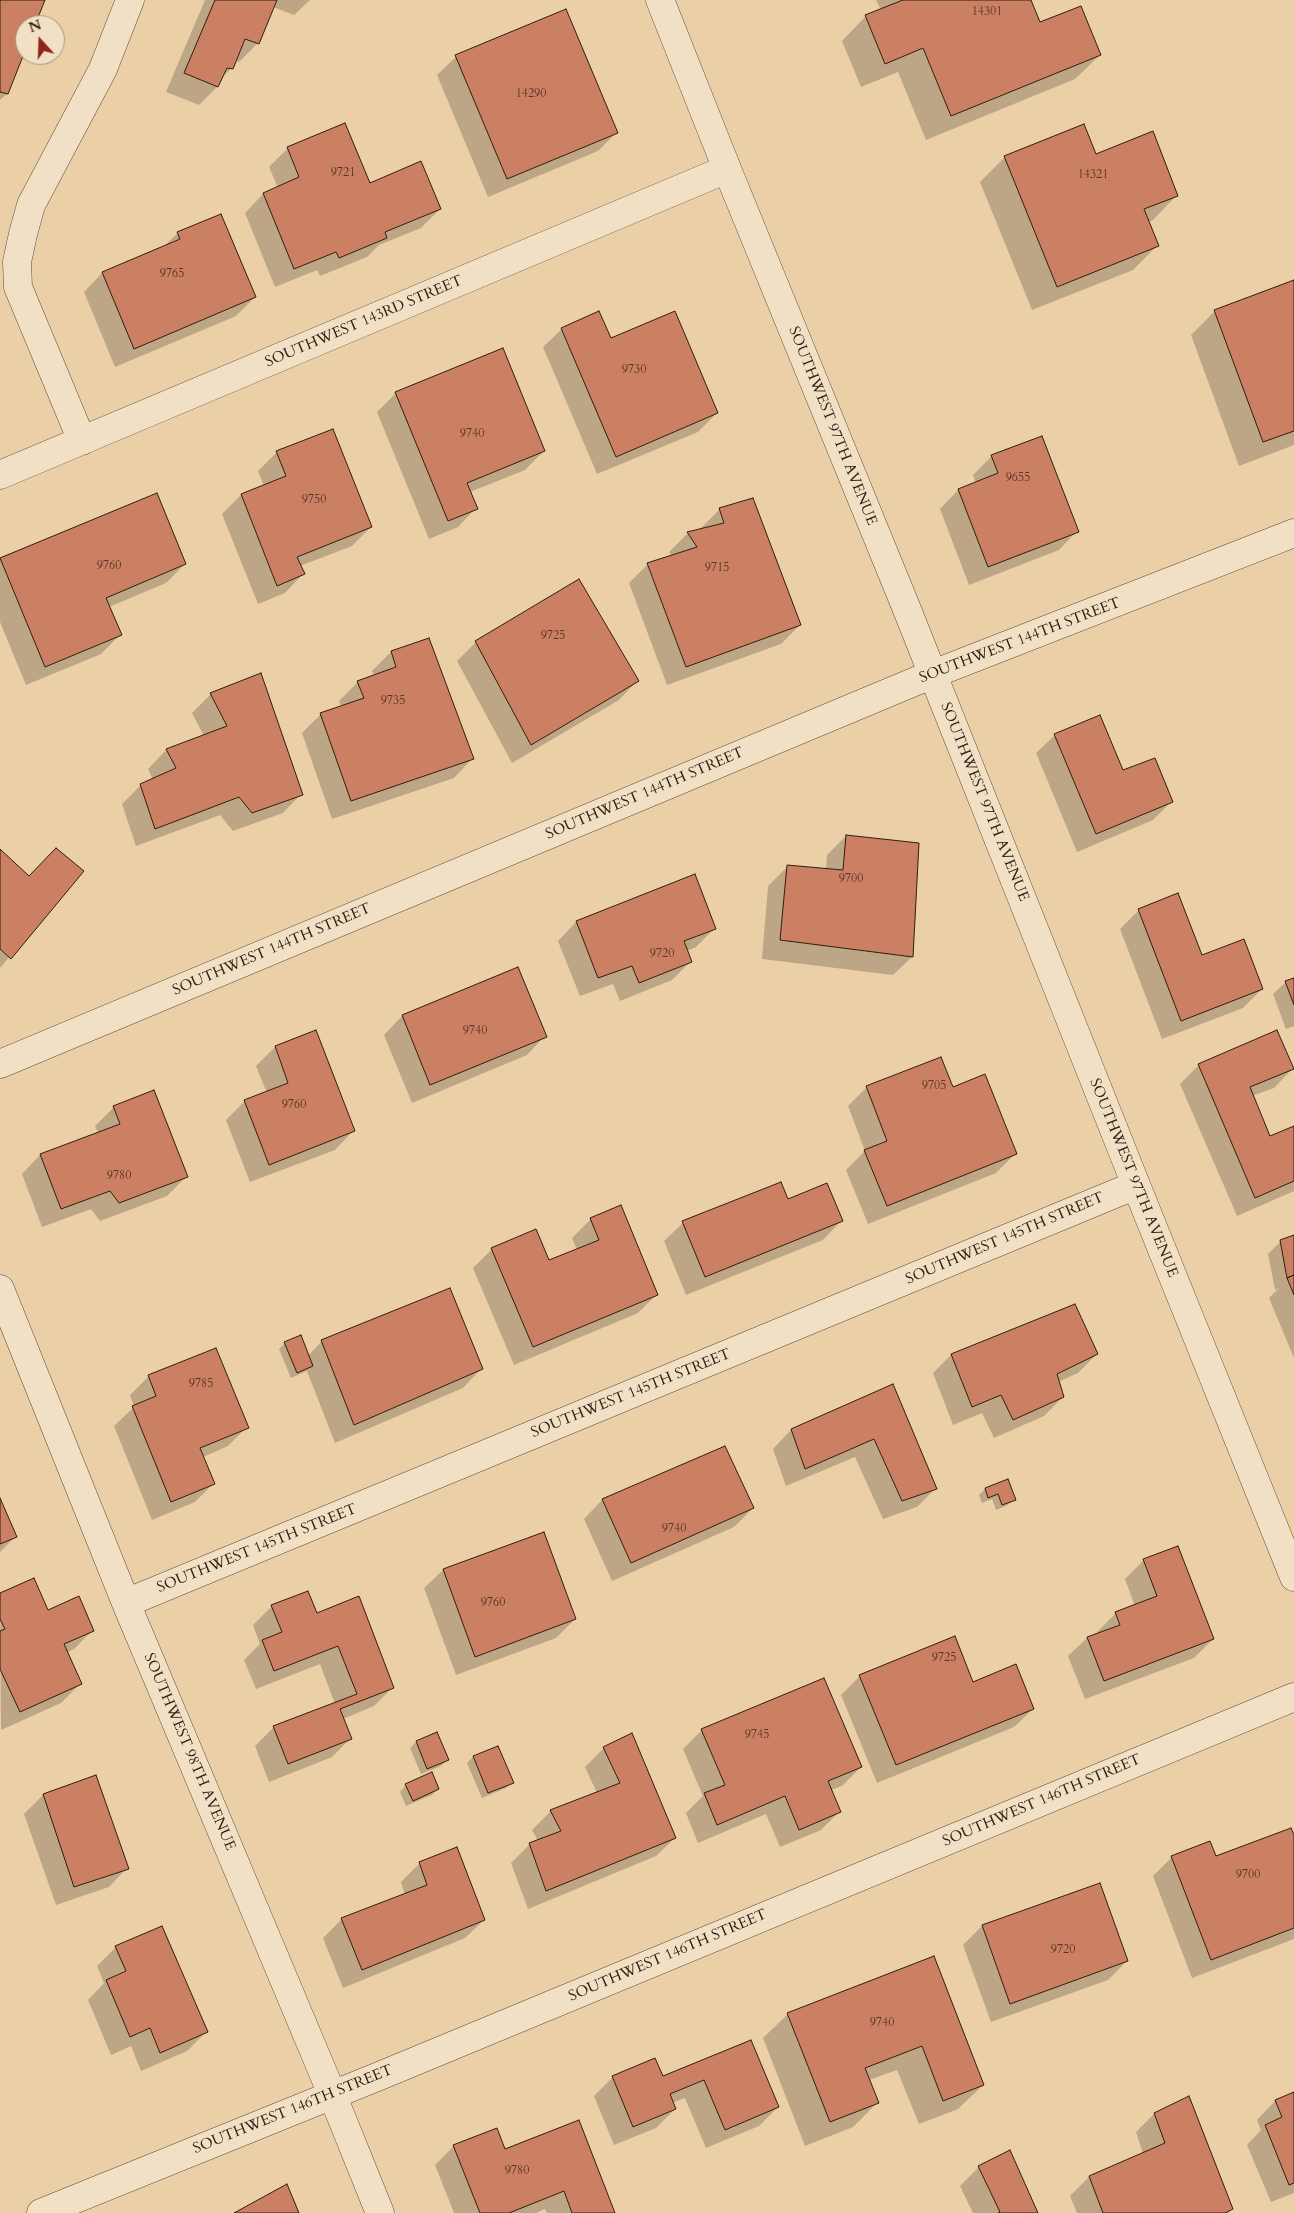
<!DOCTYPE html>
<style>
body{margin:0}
#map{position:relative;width:1294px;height:2213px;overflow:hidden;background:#ebd0a7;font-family:Cardo,serif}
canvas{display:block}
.north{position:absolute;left:15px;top:15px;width:50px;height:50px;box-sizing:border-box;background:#f2e0c6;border:1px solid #a5927d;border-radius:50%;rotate:340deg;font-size:14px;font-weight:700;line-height:20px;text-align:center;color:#311d10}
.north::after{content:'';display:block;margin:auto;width:18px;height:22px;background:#8f2418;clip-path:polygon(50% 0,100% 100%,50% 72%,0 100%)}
</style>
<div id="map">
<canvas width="1294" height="2213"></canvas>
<div class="north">N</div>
</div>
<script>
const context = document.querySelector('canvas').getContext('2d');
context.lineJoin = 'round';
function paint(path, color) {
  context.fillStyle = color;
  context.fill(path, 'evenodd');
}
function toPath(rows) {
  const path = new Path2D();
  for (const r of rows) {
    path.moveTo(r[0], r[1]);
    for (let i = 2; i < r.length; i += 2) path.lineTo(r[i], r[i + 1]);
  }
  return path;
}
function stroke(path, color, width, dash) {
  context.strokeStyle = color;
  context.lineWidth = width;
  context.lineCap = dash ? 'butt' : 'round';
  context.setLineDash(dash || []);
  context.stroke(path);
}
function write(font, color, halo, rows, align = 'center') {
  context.font = font + ' Cardo,serif';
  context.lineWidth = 4.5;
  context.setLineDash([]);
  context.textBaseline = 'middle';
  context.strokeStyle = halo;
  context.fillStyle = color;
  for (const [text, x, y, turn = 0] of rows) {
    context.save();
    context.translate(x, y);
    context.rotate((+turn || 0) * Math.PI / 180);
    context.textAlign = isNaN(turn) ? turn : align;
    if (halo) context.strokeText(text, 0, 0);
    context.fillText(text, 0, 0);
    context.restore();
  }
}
paint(toPath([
 [0,0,44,0,34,25,25,25,25,48,7,94,0,100],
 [205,0,310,0,294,15,273,7,258,43,239,62,235,60,232,68,220,79,217,87,199,105,166,92],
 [876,0,1030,0,1039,24,1100,55,1075,79,926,140,898,72,861,87,842,41,866,16,881,10],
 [456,57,617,132,598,151,488,197,437,75],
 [288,148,369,185,440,209,421,228,379,245,367,257,320,276,317,270,275,287,245,213,263,194,278,188,269,167],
 [1095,155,1177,195,1153,220,1148,222,1158,245,1133,270,1032,310,980,182,1005,157],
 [178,233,255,297,236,316,115,367,84,292,102,273,163,247],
 [1294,282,1294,445,1239,466,1191,335,1215,311],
 [562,329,610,340,717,413,698,432,597,474,543,347],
 [396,393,544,451,525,470,470,492,476,508,458,527,429,539,377,412],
 [277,452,371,527,352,546,300,566,303,574,285,593,258,604,222,514,241,495,264,486,258,471],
 [992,456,1077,531,1059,550,969,585,940,509,958,490,976,483,973,475],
 [720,509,800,625,781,644,667,685,629,583,648,564,672,556,669,552,688,533,702,530,701,528],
 [0,560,1,559,185,564,166,583,109,607,120,635,101,654,26,685,0,622],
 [428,640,472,759,454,778,332,819,302,733,321,714,341,707,339,701,358,682,374,676,372,671,391,652],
 [476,642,637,681,619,700,512,763,457,661],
 [261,675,301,794,283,813,233,831,220,815,136,846,122,804,141,785,153,780,148,769,166,750,204,736,192,713,210,695],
 [1055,735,1123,772,1172,801,1153,820,1077,852,1036,753],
 [846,836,912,957,893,975,762,959,768,886,787,867,826,870,827,855],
 [0,850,29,878,82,872,0,968],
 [1139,910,1201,956,1262,989,1243,1008,1162,1039,1120,929],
 [576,922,715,928,696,947,687,951,691,961,672,980,620,1001,613,984,580,996,558,941],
 [517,969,545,1036,527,1055,412,1103,384,1035,402,1016],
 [1294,979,1294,1026,1286,1029,1273,994,1286,982],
 [315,1032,353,1131,335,1150,250,1182,226,1120,245,1101,267,1093,256,1066,275,1047],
 [940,1058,952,1089,1015,1154,996,1173,868,1224,846,1170,865,1151,848,1106,867,1087],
 [1199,1065,1292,1069,1274,1088,1252,1096,1270,1137,1294,1127,1294,1191,1237,1216,1180,1084],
 [114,1107,186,1177,167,1196,100,1221,91,1209,42,1227,22,1174,40,1155,98,1133,95,1126],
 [787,1200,841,1221,823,1240,686,1295,664,1241,683,1223],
 [591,1219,656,1295,638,1313,514,1365,473,1268,492,1249,549,1262,577,1250,572,1238],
 [1294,1236,1294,1358,1269,1298,1279,1288,1275,1290,1268,1254,1281,1241],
 [322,1341,481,1369,463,1388,335,1443,307,1371,291,1378,279,1349,285,1343,308,1356],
 [1097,1354,1078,1373,1058,1382,1063,1397,1044,1416,994,1438,982,1413,953,1425,933,1373,951,1355],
 [149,1376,247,1427,228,1446,203,1457,214,1483,195,1502,152,1520,114,1426,134,1407,130,1395],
 [892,1386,936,1488,917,1507,883,1519,855,1457,786,1486,773,1449,791,1430],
 [725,1448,753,1508,734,1527,612,1581,584,1519,602,1500],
 [985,1489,1014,1499,1008,1505,996,1510,992,1499,982,1503,979,1495],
 [0,1501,15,1537,0,1552],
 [544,1533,575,1619,556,1638,456,1675,424,1588,443,1570],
 [1144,1560,1213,1639,1194,1658,1085,1699,1068,1656,1087,1638,1098,1634,1097,1632,1116,1613,1135,1606,1125,1579],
 [0,1594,92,1631,74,1649,66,1653,80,1684,61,1703,1,1730],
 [272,1606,316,1614,393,1687,374,1706,343,1719,351,1738,332,1757,269,1782,255,1746,274,1727,335,1704,320,1664,256,1689,244,1660,260,1644,253,1625],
 [860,1676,1033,1709,1014,1727,877,1783,841,1695],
 [702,1730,861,1767,842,1786,831,1790,839,1812,821,1830,780,1847,766,1814,698,1843,686,1813,703,1796,683,1749],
 [436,1734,447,1760,441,1766,421,1774,410,1748,416,1742],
 [498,1747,512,1782,506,1788,482,1798,467,1763,473,1757],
 [604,1748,675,1838,656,1856,528,1909,511,1863,530,1844,538,1841,532,1830,551,1811,597,1793,585,1767],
 [96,1776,127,1868,109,1887,56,1905,24,1814,43,1795],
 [406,1785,438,1789,432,1795,406,1806,400,1792],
 [1294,1839,1294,1939,1192,1978,1153,1876,1172,1857,1216,1858],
 [420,1863,484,1920,465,1938,343,1988,323,1938,342,1919,405,1895,401,1882],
 [1099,1884,1127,1961,1108,1980,991,2022,963,1945,982,1926],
 [116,1947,206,2032,187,2051,141,2071,131,2046,111,2055,88,2000,104,1983,97,1966],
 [934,1958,983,2085,958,2109,919,2124,897,2070,869,2080,877,2103,853,2127,805,2146,763,2038,788,2014],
 [751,2041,778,2107,759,2126,706,2148,685,2098,672,2103,675,2109,656,2128,614,2145,594,2096,613,2077,662,2077],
 [1294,2094,1294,2193,1271,2202,1247,2145,1261,2130,1257,2120,1275,2101],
 [1154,2114,1232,2209,1228,2213,1077,2213,1070,2196,1089,2177,1143,2154,1136,2132],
 [454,2146,504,2150,614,2213,547,2213,545,2209,536,2213,454,2213,435,2165],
 [979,2167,1037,2213,973,2213,960,2186]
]), '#0003');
const building = toPath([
 [0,0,45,0,35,25,25,25,25,51,8,94,0,92,0,0],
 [215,0,277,0,259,44,245,39,233,69,227,68,218,87,184,73,215,0],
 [903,0,1031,0,1040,22,1081,6,1101,55,951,116,923,48,885,64,865,15,903,0],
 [566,9,618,133,507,179,455,55,566,9],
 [345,123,370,183,421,161,441,209,385,232,387,238,339,258,336,252,294,269,263,193,299,177,287,147,345,123],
 [1084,124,1096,154,1153,131,1178,196,1144,209,1159,246,1057,287,1004,156,1084,124],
 [221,214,256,297,134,349,102,272,180,239,177,232,221,214],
 [1294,280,1294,431,1263,442,1214,310,1294,280],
 [599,311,611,338,675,311,718,413,616,457,561,328,599,311],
 [503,348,545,451,467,483,478,509,448,521,395,392,503,348],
 [333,429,372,527,297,557,305,574,277,586,241,494,286,476,276,451,333,429],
 [1042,436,1079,532,988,567,958,489,998,473,991,455,1042,436],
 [157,493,186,564,106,598,122,635,45,667,0,558,157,493],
 [753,498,801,625,686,667,647,563,697,547,687,532,724,523,719,508,753,498],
 [579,579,639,681,531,745,475,641,579,579],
 [429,638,474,759,351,801,320,713,364,698,357,681,396,667,391,651,429,638],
 [261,673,303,795,252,813,239,797,155,829,140,784,176,768,166,749,227,726,210,693,261,673],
 [1100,715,1123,770,1155,758,1173,802,1096,834,1054,734,1100,715],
 [846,835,919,843,913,957,780,940,787,865,843,870,846,835],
 [56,848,84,871,11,959,0,949,0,849,29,876,56,848],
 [695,874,716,929,684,941,692,962,639,983,632,966,598,978,576,921,695,874],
 [1178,893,1202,955,1244,939,1263,989,1181,1021,1138,909,1178,893],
 [518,967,547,1037,430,1085,402,1015,518,967],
 [1294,978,1294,1005,1285,981,1294,978],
 [316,1030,355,1131,269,1165,244,1100,288,1083,275,1046,316,1030],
 [1277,1030,1294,1069,1250,1087,1270,1136,1294,1126,1294,1181,1255,1198,1198,1064,1277,1030],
 [941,1057,953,1087,985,1074,1017,1154,887,1206,864,1150,887,1141,866,1086,941,1057],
 [154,1090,188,1177,119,1203,110,1191,61,1209,40,1154,120,1124,113,1106,154,1090],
 [781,1182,788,1199,827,1183,843,1221,705,1277,682,1221,781,1182],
 [621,1205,658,1295,533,1347,491,1248,536,1229,549,1260,599,1240,590,1218,621,1205],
 [1294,1235,1294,1275,1287,1278,1280,1240,1294,1235],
 [1294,1275,1294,1295,1287,1278,1294,1275],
 [450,1288,483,1369,354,1425,321,1340,450,1288],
 [1075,1304,1098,1354,1057,1374,1064,1397,1013,1420,1001,1395,972,1407,951,1354,1075,1304],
 [301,1335,313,1366,297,1373,284,1342,301,1335],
 [216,1348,249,1428,200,1448,215,1484,171,1502,132,1406,156,1396,148,1375,216,1348],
 [893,1384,937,1489,902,1501,874,1439,805,1469,791,1429,893,1384],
 [725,1446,754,1508,631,1563,602,1499,725,1446],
 [1008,1479,1016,1500,1002,1505,998,1494,988,1498,985,1488,1008,1479],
 [0,1498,17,1537,0,1544,0,1498],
 [544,1532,576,1619,475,1657,443,1569,544,1532],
 [1178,1546,1214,1639,1104,1681,1087,1637,1120,1625,1115,1612,1157,1596,1143,1559,1178,1546],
 [34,1578,48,1610,79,1596,94,1631,64,1644,82,1684,20,1712,0,1669,0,1631,5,1629,0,1619,0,1593,34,1578],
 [308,1591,317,1613,359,1596,394,1688,340,1709,352,1739,288,1764,273,1726,357,1694,338,1646,274,1671,262,1640,282,1632,271,1605,308,1591],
 [955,1636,973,1682,1016,1664,1034,1709,896,1765,859,1675,955,1636],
 [824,1678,862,1767,828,1781,841,1812,799,1830,785,1796,717,1825,704,1793,725,1785,701,1729,824,1678],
 [437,1732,449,1760,427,1769,416,1741,437,1732],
 [632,1733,676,1838,546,1891,529,1843,561,1831,550,1810,620,1783,603,1747,632,1733],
 [498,1746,514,1783,488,1793,473,1756,498,1746],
 [432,1772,439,1789,413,1801,405,1784,432,1772],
 [96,1775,129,1869,74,1887,43,1794,96,1775],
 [1291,1828,1294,1835,1294,1928,1211,1960,1171,1856,1210,1841,1216,1856,1291,1828],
 [457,1847,485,1920,362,1970,341,1918,427,1885,419,1862,457,1847],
 [1100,1883,1128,1961,1010,2004,982,1925,1100,1883],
 [162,1926,208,2032,160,2053,150,2028,130,2037,106,1980,126,1971,115,1946,162,1926],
 [934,1956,984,2085,943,2101,922,2046,865,2068,879,2103,830,2122,787,2013,934,1956],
 [751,2040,779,2107,725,2130,704,2080,670,2094,676,2109,633,2127,612,2076,655,2058,663,2076,751,2040],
 [1294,2092,1294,2183,1289,2185,1265,2125,1282,2117,1275,2100,1294,2092],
 [1189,2096,1233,2209,1225,2213,1103,2213,1089,2176,1165,2143,1154,2113,1189,2096],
 [579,2120,615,2213,572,2213,564,2191,509,2213,480,2213,453,2145,497,2128,505,2149,579,2120],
 [1010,2150,1038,2213,998,2213,1000,2212,978,2166,1010,2150],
 [287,2184,299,2213,234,2213,287,2184]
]);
paint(building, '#cb7f63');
stroke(building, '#311d10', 1);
const minor = toPath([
 [660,0,727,169,906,607,1136,1185,1294,1577],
 [82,441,18,287,17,262,23,234,31,205,103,69,130,0],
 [0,475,727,169],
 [0,1064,933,674,1294,533],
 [0,1289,126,1603,332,2094,380,2213],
 [126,1603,1136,1185],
 [41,2213,377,2077,1294,1697]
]);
stroke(minor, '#604a36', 29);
stroke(minor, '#f2e0c6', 28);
write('12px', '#583625', null, [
 ["14301",987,12],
 ["14290",531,94],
 ["9721",343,173],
 ["14321",1093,175],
 ["9765",172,274],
 ["9730",634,370],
 ["9740",472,434],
 ["9655",1018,478],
 ["9750",314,500],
 ["9760",109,566],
 ["9715",717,568],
 ["9725",553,636],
 ["9735",393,701],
 ["9700",851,879],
 ["9720",662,954],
 ["9740",475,1031],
 ["9705",934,1086],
 ["9760",294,1105],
 ["9780",119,1176],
 ["9785",201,1384],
 ["9740",674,1529],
 ["9760",493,1603],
 ["9725",944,1658],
 ["9745",757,1735],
 ["9700",1248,1875],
 ["9720",1063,1950],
 ["9740",882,2023],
 ["9780",517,2171]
]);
write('15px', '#311d10', '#f2e0c6', [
 ["SOUTHWEST 143RD STREET",364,322,-23],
 ["SOUTHWEST 97TH AVENUE",832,426,68],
 ["SOUTHWEST 144TH STREET",1020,641,-21],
 ["SOUTHWEST 144TH STREET",645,794,-23],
 ["SOUTHWEST 97TH AVENUE",984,802,68],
 ["SOUTHWEST 144TH STREET",272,950,-23],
 ["SOUTHWEST 97TH AVENUE",1133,1178,68],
 ["SOUTHWEST 145TH STREET",1005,1239,-23],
 ["SOUTHWEST 145TH STREET",631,1394,-22],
 ["SOUTHWEST 145TH STREET",257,1549,-22],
 ["SOUTHWEST 98TH AVENUE",189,1752,67],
 ["SOUTHWEST 146TH STREET",1042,1801,-23],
 ["SOUTHWEST 146TH STREET",668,1956,-23],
 ["SOUTHWEST 146TH STREET",293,2110,-22]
]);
</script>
